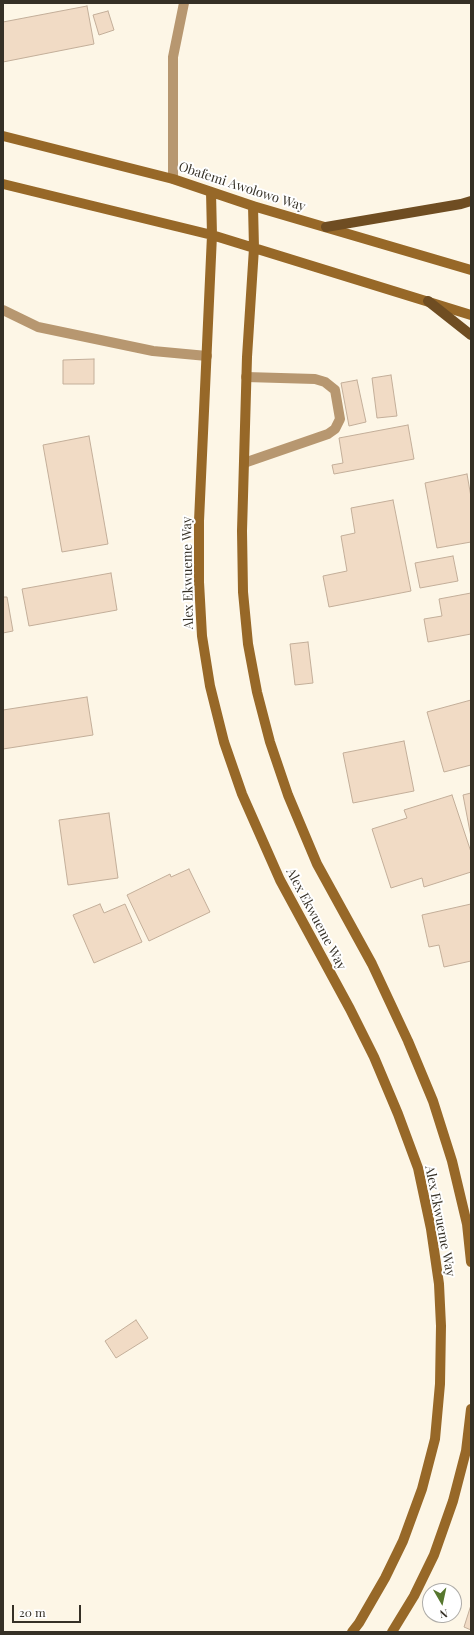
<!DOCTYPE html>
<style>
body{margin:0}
#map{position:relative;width:474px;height:1635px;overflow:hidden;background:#fdf6e6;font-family:"Playfair Display",serif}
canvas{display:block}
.frame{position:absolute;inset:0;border:4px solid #353026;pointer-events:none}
.north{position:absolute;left:422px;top:1583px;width:40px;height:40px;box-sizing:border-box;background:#fff;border:1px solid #aeaca8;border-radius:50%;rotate:171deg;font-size:11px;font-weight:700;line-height:16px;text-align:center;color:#353026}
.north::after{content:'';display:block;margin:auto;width:14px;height:18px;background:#57772e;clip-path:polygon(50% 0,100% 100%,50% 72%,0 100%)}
.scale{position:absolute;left:12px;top:1605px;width:69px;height:18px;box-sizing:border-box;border:2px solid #353026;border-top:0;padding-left:5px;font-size:12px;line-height:14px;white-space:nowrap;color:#353026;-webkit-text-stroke:3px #fff;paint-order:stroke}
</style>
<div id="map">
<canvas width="474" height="1635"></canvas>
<div class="frame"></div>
<div class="north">N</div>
<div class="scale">20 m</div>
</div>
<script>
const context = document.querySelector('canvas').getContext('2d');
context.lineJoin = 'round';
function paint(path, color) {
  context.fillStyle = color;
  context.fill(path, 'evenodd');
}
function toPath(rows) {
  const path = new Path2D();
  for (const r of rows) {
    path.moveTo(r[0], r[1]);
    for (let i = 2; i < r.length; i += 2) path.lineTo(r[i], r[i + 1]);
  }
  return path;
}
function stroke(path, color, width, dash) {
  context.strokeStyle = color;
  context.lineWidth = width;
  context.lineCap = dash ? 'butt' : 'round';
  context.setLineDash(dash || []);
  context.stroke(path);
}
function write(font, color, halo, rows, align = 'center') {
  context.font = font + ' "Playfair Display",serif';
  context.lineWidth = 4;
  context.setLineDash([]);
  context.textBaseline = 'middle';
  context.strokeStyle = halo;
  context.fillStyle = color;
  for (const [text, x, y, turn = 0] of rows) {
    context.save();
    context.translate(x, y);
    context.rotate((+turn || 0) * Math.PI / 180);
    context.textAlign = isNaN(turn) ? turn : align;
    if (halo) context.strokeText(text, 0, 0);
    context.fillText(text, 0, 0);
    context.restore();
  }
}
const building = toPath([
 [87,6,94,44,3,62,3,22,87,6],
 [108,11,114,30,99,35,93,15,108,11],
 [94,359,94,384,63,384,63,360,94,359],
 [391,375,397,416,377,418,372,378,391,375],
 [357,380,366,422,349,426,341,383,357,380],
 [408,425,414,459,334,474,332,465,343,463,339,438,408,425],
 [89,436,108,544,62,552,43,445,89,436],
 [467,474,471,497,471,542,437,548,425,483,467,474],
 [393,500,411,591,329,607,323,576,347,571,341,536,355,533,351,508,393,500],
 [453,556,458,581,420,588,415,563,453,556],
 [111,573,117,610,29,626,22,589,111,573],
 [471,593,471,634,428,642,424,619,442,616,439,599,471,593],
 [3,597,7,597,13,631,3,633,3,597],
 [308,642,313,683,295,685,290,644,308,642],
 [87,697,93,735,3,749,3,710,87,697],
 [471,700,471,765,444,772,427,712,471,700],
 [404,741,414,791,353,803,343,753,404,741],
 [471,793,471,837,463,795,471,793],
 [452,795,471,852,471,872,424,887,422,878,391,888,372,829,407,818,404,810,452,795],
 [109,813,118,878,68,885,59,820,109,813],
 [189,869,210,912,149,941,127,895,170,874,171,877,189,869],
 [100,904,104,913,125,904,142,942,94,963,73,915,100,904],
 [471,904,471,961,444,967,439,945,429,947,422,915,471,904],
 [136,1320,148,1338,116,1358,105,1341,136,1320],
 [471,1605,471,1630,464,1627,471,1605]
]);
paint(building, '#f1dbc5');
stroke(building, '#c3ae99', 1);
stroke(toPath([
 [173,179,173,57,184,3],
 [3,310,38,327,153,351,207,356],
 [244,463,328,434,335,429,340,419,335,390,325,382,315,379,246,377]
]), '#b79770', 10);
stroke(toPath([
 [3,136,173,179,253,206,471,270],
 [3,184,212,235,471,315],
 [211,192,212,235,199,521,199,582,202,636,210,686,224,742,242,794,280,880,350,1009,374,1057,398,1114,418,1168,431,1229,439,1284,441,1326,440,1384,435,1439,422,1489,403,1541,385,1578,359,1623,352,1632],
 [253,206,254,248,247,357,242,531,243,592,248,644,257,692,270,742,288,795,317,864,372,964,408,1041,433,1101,452,1161,467,1224,471,1262],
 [392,1632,414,1596,434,1555,453,1501,466,1451,471,1409]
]), '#976828', 10);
stroke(toPath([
 [326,227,461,204,471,201],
 [428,301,471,335]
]), '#6f4d22', 10);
write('13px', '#353026', '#fff', [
 ["Obafemi Awolowo Way",242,187,18],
 ["Alex Ekwueme Way",188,573,-91],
 ["Alex Ekwueme Way",316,919,62],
 ["Alex Ekwueme Way",440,1221,79]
]);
</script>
